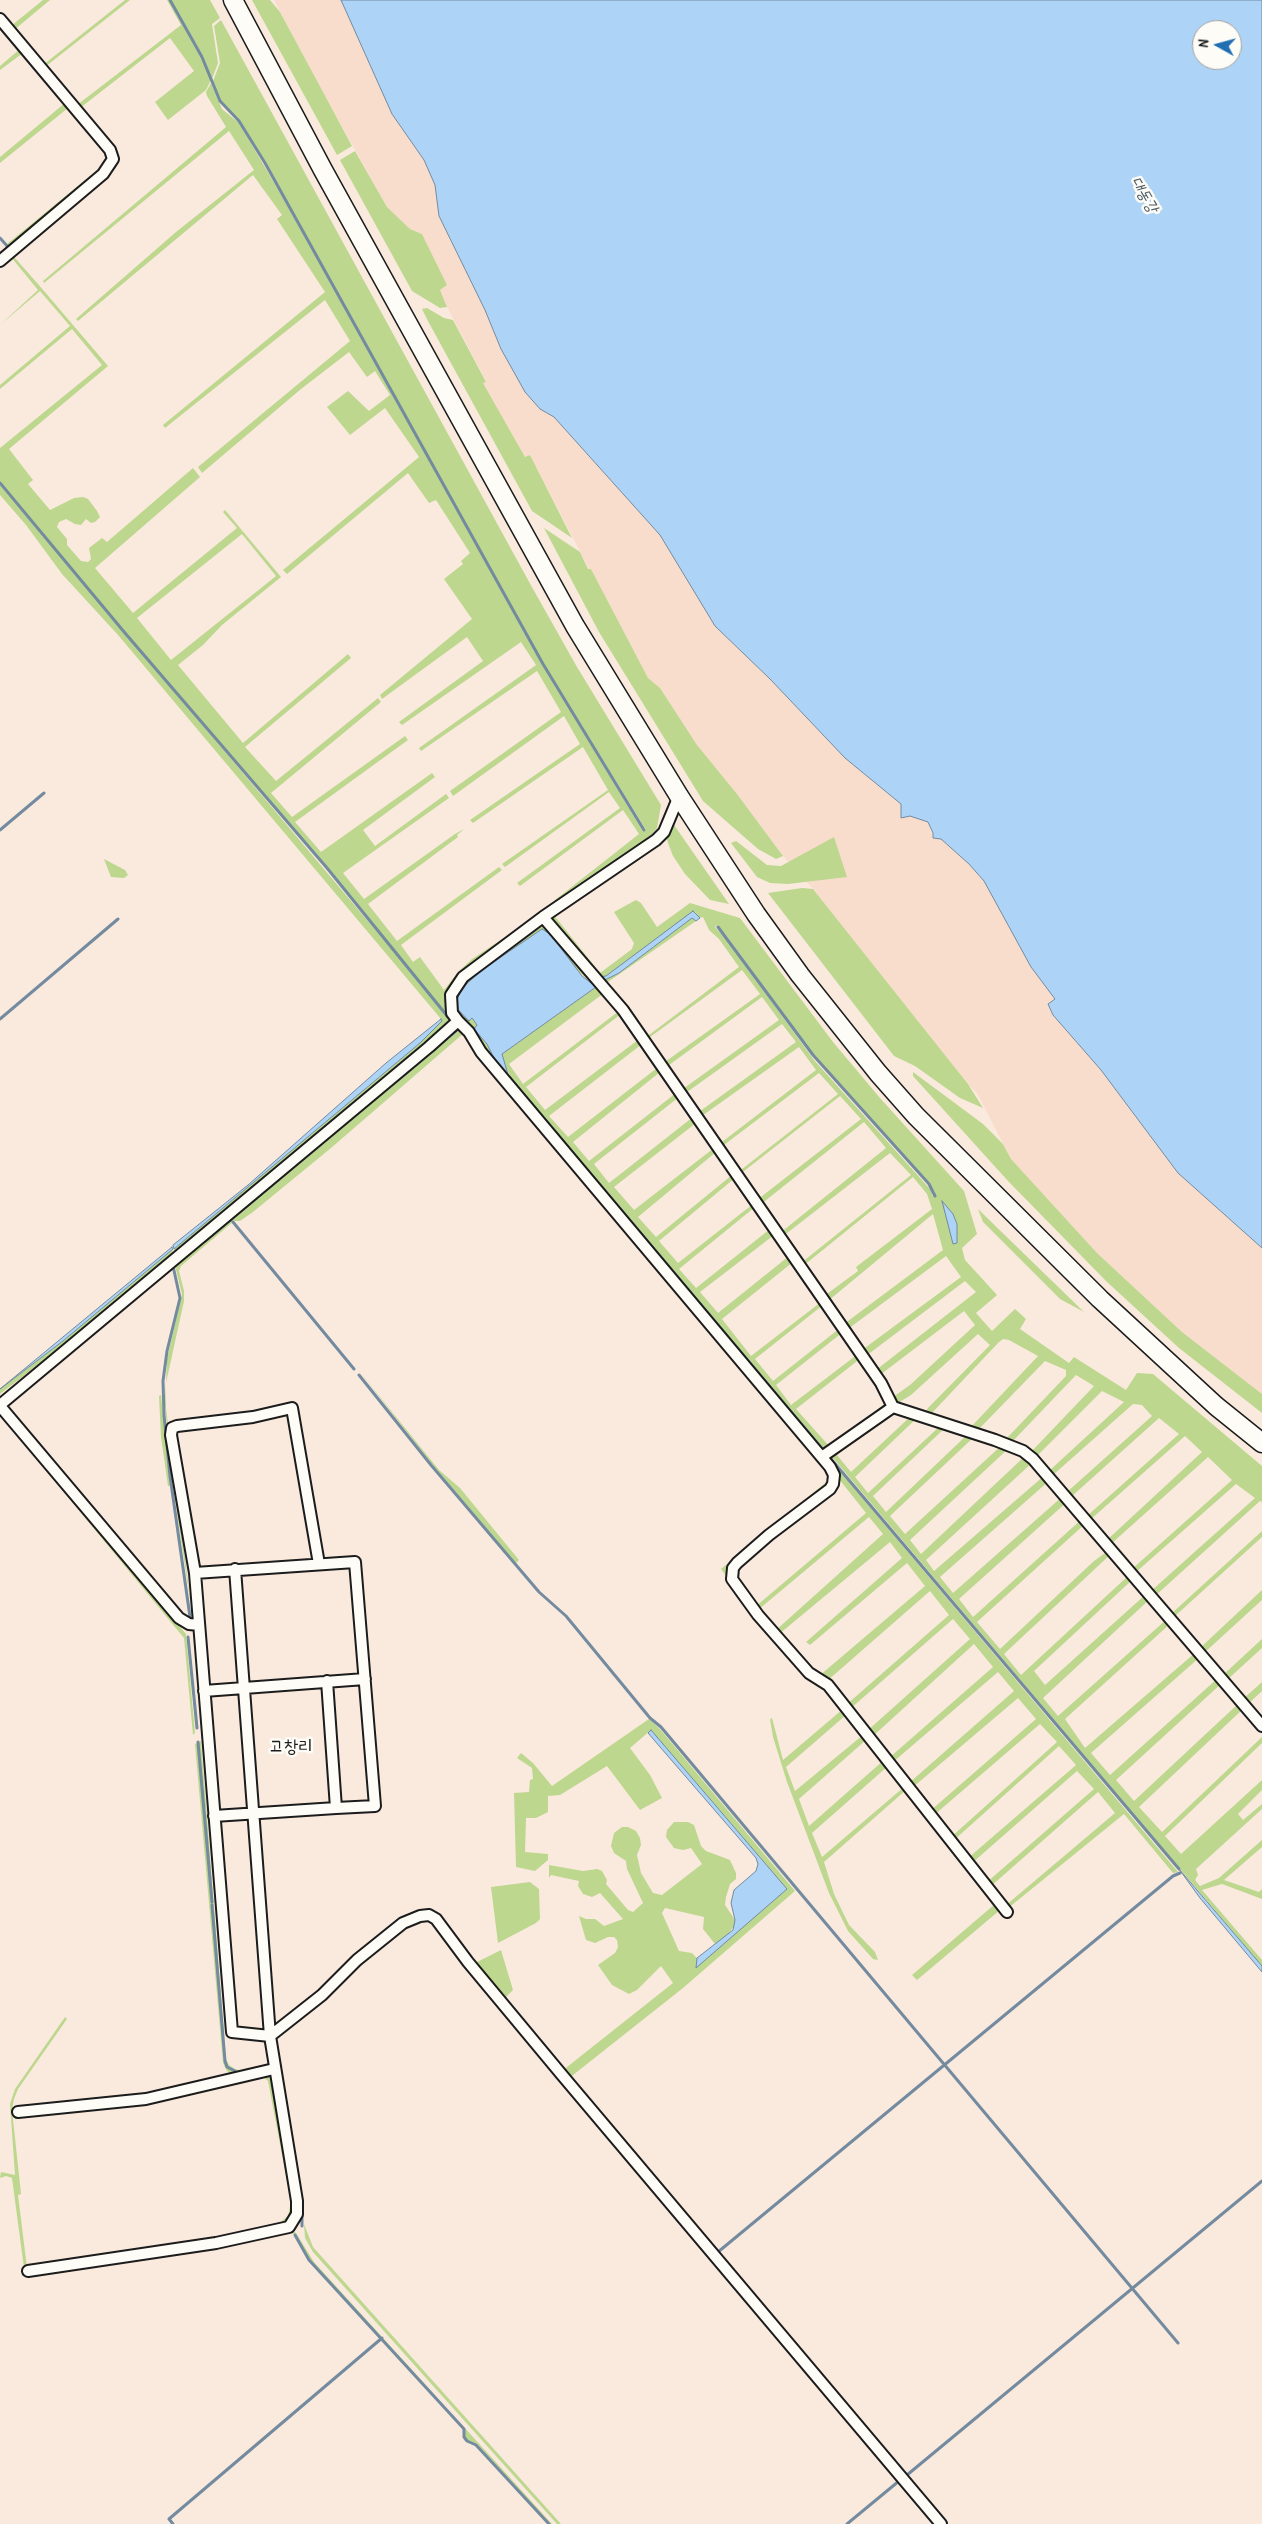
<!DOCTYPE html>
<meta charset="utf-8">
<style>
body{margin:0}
#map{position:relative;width:1262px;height:2524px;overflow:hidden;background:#faeade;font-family:"Patrick Hand",sans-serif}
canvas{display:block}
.north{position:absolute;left:1192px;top:20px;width:50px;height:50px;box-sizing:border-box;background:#fdfcf7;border:1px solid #a3a29f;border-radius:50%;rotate:277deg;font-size:14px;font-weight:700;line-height:20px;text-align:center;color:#1c1c1c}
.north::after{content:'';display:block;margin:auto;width:18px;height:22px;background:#1f6fb2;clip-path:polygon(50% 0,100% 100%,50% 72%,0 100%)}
</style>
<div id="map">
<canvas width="1262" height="2524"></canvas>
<div class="north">N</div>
</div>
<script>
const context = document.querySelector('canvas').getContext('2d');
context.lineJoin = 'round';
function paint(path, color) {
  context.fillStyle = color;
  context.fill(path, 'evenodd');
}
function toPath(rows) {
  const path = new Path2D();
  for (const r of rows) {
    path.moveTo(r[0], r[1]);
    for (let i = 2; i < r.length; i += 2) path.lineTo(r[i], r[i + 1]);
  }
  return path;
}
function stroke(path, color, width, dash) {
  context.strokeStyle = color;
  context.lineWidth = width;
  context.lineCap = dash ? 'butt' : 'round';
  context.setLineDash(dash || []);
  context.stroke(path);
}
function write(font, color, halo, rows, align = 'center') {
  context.font = font + ' "Patrick Hand","Poor Story",sans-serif';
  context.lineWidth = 5;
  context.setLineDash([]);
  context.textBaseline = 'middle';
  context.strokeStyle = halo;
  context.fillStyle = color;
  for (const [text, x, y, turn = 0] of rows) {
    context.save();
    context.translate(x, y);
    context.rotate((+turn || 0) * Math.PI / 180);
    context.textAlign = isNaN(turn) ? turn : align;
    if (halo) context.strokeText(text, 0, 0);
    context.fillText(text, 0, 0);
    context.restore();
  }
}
paint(toPath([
 [274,0,341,0,392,114,424,160,435,185,439,216,485,310,501,349,540,409,554,417,660,535,715,626,770,679,845,758,901,804,910,816,928,822,933,838,941,839,969,864,984,881,1031,967,1056,1000,1049,1004,1053,1015,1101,1070,1178,1173,1262,1248,1262,1394,1182,1332,1097,1253,1011,1159,977,1093,968,1084,813,889,783,856,737,794,697,745,660,688,648,678,591,569,589,569,530,455,525,457,483,383,486,381,447,307,440,290,447,285,422,234,410,229,387,207,317,82]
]), '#f8ddcd');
paint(toPath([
 [43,0,50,0,14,30,43,65,125,0,130,0,45,67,77,105,181,25,167,0,169,0,202,57,211,80,206,90,168,120,155,102,194,71,170,38,80,108,109,142,109,147,0,17,0,13,11,26],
 [171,0,210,0,220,18,212,24,218,63,212,79,203,56],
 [252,0,270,0,280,12,352,146,337,155],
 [221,20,533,589,577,667,661,805,657,828,646,841,544,911,541,911,639,834,623,810,520,886,517,883,620,808,609,792,505,867,502,864,608,790,583,747,473,823,470,820,580,744,564,716,453,796,450,791,561,712,537,671,421,751,419,748,536,665,521,642,402,725,399,722,483,661,467,637,382,699,380,695,472,619,444,579,463,564,461,561,470,553,436,500,429,503,408,473,287,574,283,570,419,457,385,408,350,435,327,407,348,391,369,411,390,395,375,371,367,377,349,352,301,389,202,473,198,467,350,341,325,300,165,428,163,425,325,292,277,219,282,215,253,175,78,321,76,319,176,232,254,170,229,131,44,283,43,281,226,127,207,96,206,92,211,83,222,109,239,123,279,191,543,665,643,831,646,830,544,664,266,163,240,121,220,101,213,81,220,63,214,26],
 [20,49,102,144,108,158,107,165,11,248,7,244,101,167,106,157,103,151,68,108,0,163,0,157,65,103,23,53,0,70,0,66],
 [355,151,387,207,410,229,422,234,447,285,440,290,447,307,440,308,412,291,340,160],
 [11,257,15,258,38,284,108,366,9,449,33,480,28,484,50,510,74,498,83,497,88,499,97,511,100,517,95,522,91,523,86,519,81,525,75,524,66,519,59,522,57,527,67,539,67,545,81,561,88,562,91,559,89,548,102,538,107,542,193,468,200,477,95,568,133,613,237,528,223,512,225,510,281,577,222,625,203,645,178,665,243,743,348,654,351,658,245,747,276,781,378,698,381,702,271,793,292,817,405,736,408,740,295,822,321,852,432,773,435,777,363,830,375,846,446,794,449,798,343,873,364,899,455,834,464,829,457,835,458,837,368,904,397,941,499,867,502,870,401,945,413,962,420,957,444,990,459,971,472,959,522,926,523,928,456,980,451,1018,442,1030,175,1253,174,1249,420,1043,441,1019,118,635,62,574,26,525,0,495,0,485,448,1016,328,868,125,633,0,482,0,448,102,365,72,329,0,389,0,385,70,326,40,291,0,325,38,290],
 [242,534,276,576,171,660,137,618],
 [427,308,444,318,453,320,486,382,483,383,525,457,530,455,572,538,532,511,429,323,422,309],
 [544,528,580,552,588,569,591,569,648,678,660,688,697,745,737,794,783,856,776,859,758,849,703,801,599,632],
 [672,822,729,904,710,900,685,874,673,856,668,843,666,834],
 [834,837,847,877,788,884,770,883,757,877,731,843,736,841,740,844,767,865,781,866],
 [104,859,125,870,128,875,124,878,111,877],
 [802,888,813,889,968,1084,983,1108,960,1098,915,1066,894,1056,768,893],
 [636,900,641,903,657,927,690,903,740,918,833,1042,880,1098,964,1191,977,1234,962,1248,965,1260,997,1295,976,1313,992,1331,1015,1309,1026,1319,1020,1329,1069,1363,1074,1357,1126,1390,1137,1373,1153,1374,1262,1466,1262,1502,1260,1501,1155,1596,1151,1591,1255,1498,1236,1484,1135,1573,1132,1569,1232,1480,1208,1457,1111,1544,1107,1540,1202,1452,1185,1436,1090,1520,1087,1516,1179,1434,1159,1418,1071,1497,1067,1492,1152,1416,1142,1405,1133,1404,1053,1475,1049,1471,1124,1402,1102,1391,1036,1457,1031,1452,1094,1386,1076,1375,1012,1442,1006,1439,1066,1376,1066,1370,1045,1361,978,1430,970,1428,1038,1356,1009,1340,1003,1339,999,1342,930,1415,925,1413,928,1408,990,1345,978,1334,911,1395,898,1403,893,1397,910,1385,975,1325,964,1311,880,1375,876,1370,976,1292,965,1281,866,1356,862,1350,961,1277,946,1256,848,1329,844,1324,943,1250,933,1214,828,1301,824,1296,858,1271,856,1267,932,1209,927,1194,913,1177,803,1266,801,1263,911,1175,890,1153,782,1237,780,1233,886,1148,864,1122,760,1205,757,1200,861,1119,840,1096,739,1175,737,1173,838,1094,819,1073,720,1148,718,1145,816,1070,799,1047,699,1118,696,1114,796,1042,782,1024,683,1095,680,1091,779,1020,762,997,665,1068,662,1064,760,994,742,970,646,1040,645,1038,739,967,719,939,709,930,703,917,700,918,695,912,606,976,599,977,549,919,553,914,600,973,632,949,634,943,614,912],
 [717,925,726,935,814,1055,929,1184,935,1192,933,1197,931,1190,814,1060,726,939,715,927],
 [692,918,696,921,605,984,603,981,619,973],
 [542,923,604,993,509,1064,523,1084,619,1011,621,1014,526,1087,545,1110,638,1040,642,1044,549,1116,568,1137,657,1068,660,1072,573,1142,589,1161,676,1093,679,1097,594,1164,609,1183,693,1117,696,1123,614,1187,634,1210,714,1148,716,1152,638,1217,656,1237,732,1175,735,1178,659,1241,678,1263,753,1204,755,1207,679,1269,696,1288,770,1229,774,1235,700,1292,718,1313,789,1256,793,1262,722,1319,751,1356,821,1302,823,1305,755,1359,773,1381,840,1328,843,1332,776,1385,791,1405,858,1354,861,1358,796,1409,830,1447,888,1401,885,1406,853,1432,825,1450,516,1085,505,1067,502,1054,596,987,575,968,509,949,462,988,457,1000,452,1002,458,986],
 [456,1005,459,1012,469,1020,472,1018,477,1025,475,1029,487,1044,496,1062,823,1450,587,1175,455,1013],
 [460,1029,464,1033,331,1148,253,1212,240,1221,234,1221,181,1266,179,1271,184,1291,184,1301,166,1383,166,1408,192,1613,173,1485,165,1405,167,1359,182,1294,175,1266],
 [913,1072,983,1124,1003,1144,1011,1159,1097,1253,1182,1332,1262,1394,1262,1413,1179,1348,1106,1281,1008,1181,913,1076],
 [978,1209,1084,1312,1060,1299,983,1222],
 [173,1249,172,1256,60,1348,0,1394,0,1389,63,1341],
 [359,1371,439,1470,460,1488,519,1560,516,1563,432,1464],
 [161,1395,170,1486,168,1486,161,1437,159,1396],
 [911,1416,917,1418,855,1477,868,1493,940,1426,946,1427,873,1496,886,1512,968,1434,975,1436,890,1516,905,1534,1002,1445,1009,1448,910,1540,921,1554,1025,1456,1033,1462,926,1560,934,1571,1045,1475,1050,1480,940,1577,953,1593,1063,1496,1068,1501,959,1599,973,1617,1083,1518,1086,1523,977,1622,1000,1649,1094,1561,1109,1550,1112,1553,1004,1654,1021,1675,1128,1576,1132,1580,1034,1671,1045,1685,1145,1595,1150,1599,1043,1698,1058,1716,1167,1619,1171,1623,1065,1719,1085,1748,1196,1652,1200,1657,1091,1753,1110,1775,1218,1678,1222,1683,1116,1780,1134,1801,1239,1703,1244,1708,1139,1807,1162,1832,1262,1737,1262,1743,1165,1836,1181,1854,1262,1780,1262,1790,1238,1814,1243,1820,1262,1804,1262,1809,1196,1869,1198,1875,1195,1880,1200,1886,1219,1878,1262,1840,1262,1847,1224,1880,1259,1892,1262,1889,1262,1899,1222,1884,1202,1890,1262,1960,1262,1966,833,1458,831,1461,1178,1872,1173,1873,1124,1814,1007,1909,1005,1906,1115,1813,1098,1792,990,1887,986,1883,1094,1789,1077,1771,971,1864,967,1859,1076,1765,1059,1746,953,1841,950,1838,1057,1742,1040,1724,933,1816,930,1811,1036,1719,1018,1698,912,1788,909,1783,1014,1691,998,1672,892,1763,889,1758,993,1667,974,1644,872,1737,867,1731,970,1639,953,1619,850,1709,846,1705,949,1615,930,1591,827,1681,819,1676,925,1586,907,1563,810,1645,806,1642,902,1558,890,1542,778,1635,775,1631,883,1534,869,1517,758,1610,755,1607,866,1513,835,1474,828,1458,869,1428,837,1455,851,1472],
 [2,1417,186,1634,195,1733,193,1735,184,1638],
 [830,1479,829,1483,732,1566,727,1577,721,1569],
 [1262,1531,1262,1537,1174,1617,1171,1614],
 [1262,1590,1262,1600,1204,1653,1200,1648],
 [1262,1639,1262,1648,1227,1680,1223,1675],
 [1262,1682,1262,1691,1248,1704,1243,1699],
 [843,1709,846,1715,786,1767,795,1791,863,1735,866,1740,799,1799,809,1826,884,1760,888,1766,812,1833,822,1857,904,1787,906,1790,824,1862,834,1894,849,1925,875,1952,878,1960,873,1959,848,1931,829,1893,787,1782,773,1737,770,1719,772,1718,783,1760],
 [649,1719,660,1729,795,1891,683,1988,568,2079,562,2071,673,1983,661,1966,637,1990,629,1994,612,1985,598,1965,615,1953,618,1947,617,1940,614,1937,608,1937,595,1943,586,1940,579,1916,586,1919,595,1919,604,1926,623,1919,600,1893,592,1897,583,1894,578,1886,579,1881,551,1875,549,1878,549,1865,583,1871,597,1869,602,1871,607,1880,606,1884,628,1910,633,1912,643,1903,627,1869,626,1861,614,1853,611,1846,614,1833,622,1827,628,1827,636,1831,640,1838,641,1845,637,1855,641,1873,653,1893,662,1895,702,1864,691,1848,683,1850,674,1848,666,1837,667,1830,674,1822,688,1822,694,1825,701,1846,706,1851,730,1860,736,1873,736,1879,730,1884,726,1897,725,1905,735,1920,735,1925,725,1938,715,1944,703,1929,704,1917,665,1908,662,1913,679,1951,692,1953,697,1958,697,1963,787,1889,651,1730,630,1748,650,1775,662,1798,640,1810,607,1766,560,1795,548,1796,548,1812,536,1818,526,1818,525,1852,548,1854,548,1860,535,1871,516,1867,514,1793,529,1792,530,1780,533,1779,532,1768,517,1758,521,1753,533,1763,552,1786],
 [201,1741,226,2059,229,2065,235,2069,253,2073,235,2077,227,2071,223,2063,195,1744],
 [530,1882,539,1889,540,1919,536,1923,498,1943,491,1887],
 [995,1904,1000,1910,917,1980,912,1975],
 [501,1950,513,1990,503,2000,473,1964],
 [65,2017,67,2019,18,2089,14,2099,12,2110,21,2194,18,2195,27,2268,24,2268,12,2178,6,2176,0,2178,1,2172,15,2175,10,2104,15,2089],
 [272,2075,294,2209,286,2223,273,2228,288,2216,291,2202,268,2081,263,2077],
 [304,2224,313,2247,561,2524,557,2524,313,2252,305,2238],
 [292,2230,296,2233,314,2262,552,2524,550,2524,477,2444,468,2441,465,2437,464,2429,310,2260,293,2233,288,2232,80,2265,76,2269,76,2265]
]), '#bdd78e');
const water = toPath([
 [341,0,1262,0,1262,1248,1178,1173,1101,1070,1053,1015,1048,1004,1055,999,1031,967,984,881,969,864,941,839,933,838,933,833,928,822,910,816,901,818,901,804,845,758,770,679,715,626,660,535,554,417,540,409,525,392,501,349,485,310,439,216,435,185,424,160,392,114,341,0],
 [1202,30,1232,30,1232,60,1202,60,1202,30],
 [693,911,700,918,696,921,692,918,619,973,603,981,599,977,606,976,693,911],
 [542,929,550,934,582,976,596,987,502,1054,509,1078,496,1062,487,1044,474,1029,477,1025,472,1018,469,1021,451,1002,457,1000,462,988,482,970,542,929],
 [441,1019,442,1021,420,1043,174,1249,173,1245,248,1185,386,1063,441,1019],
 [942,1201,953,1214,957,1224,957,1243,953,1244,942,1201],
 [172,1247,173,1249,63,1341,0,1389,172,1247],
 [651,1730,787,1889,696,1968,697,1958,733,1930,735,1920,731,1903,734,1890,756,1871,758,1864,756,1858,648,1733,651,1730],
 [1179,1869,1262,1966,1262,1972,1200,1898,1179,1869]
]);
paint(water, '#add3f6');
stroke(water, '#738a9f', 1);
stroke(toPath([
 [170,0,202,57,220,101,239,121,265,163,543,664,644,830],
 [0,238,8,247],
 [0,483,125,633,327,868,448,1017],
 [0,830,44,793],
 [718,927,813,1055,929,1184,935,1196],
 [0,1019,118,919],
 [509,1077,824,1451],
 [233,1222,354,1369],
 [205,1241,458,1029],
 [175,1265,173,1266,180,1298,167,1351,163,1381,164,1415,170,1476,190,1617],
 [359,1375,431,1465,539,1592,566,1616,650,1718,661,1727,1178,2343],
 [831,1459,1179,1869],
 [188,1637,197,1728],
 [198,1742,212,1902],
 [212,1905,225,2061,227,2067,235,2071],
 [302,2207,302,2226],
 [295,2235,309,2260,464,2429,464,2437,467,2441,476,2445,549,2524],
 [718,2252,1173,1876,1180,1873],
 [907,2475,1262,2181],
 [173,2524,169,2519,382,2338],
 [847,2524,899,2481]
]), '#738a9f', 3);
const minor = toPath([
 [0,19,110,150,113,159,103,174,0,261],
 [543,917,623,1010,881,1383,893,1407,995,1440,1023,1451,1033,1459,1262,1726],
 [458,1021,469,1032,481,1052,830,1467,834,1475,833,1484,830,1489,769,1535,737,1563,733,1568,732,1579,758,1615,809,1673,828,1685,1007,1912],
 [0,1405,429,1047,458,1021,452,1013,451,995,463,977,543,917,656,840,664,832,679,796],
 [0,1406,179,1618,189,1624,199,1625],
 [823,1456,893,1407],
 [235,1569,270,2036],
 [195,1573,355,1562,375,1806,336,1808],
 [204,1691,365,1679],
 [214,1816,336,1808,327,1681],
 [270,2036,322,1995,357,1960,403,1923,420,1916,429,1915,436,1919,468,1962,562,2075,941,2524],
 [18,2112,146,2099,274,2069],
 [28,2271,216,2243,289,2227,297,2214,297,2201,270,2036,232,2032,195,1573,171,1435,172,1428,177,1426,253,1417,292,1408,319,1564]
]);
const trunk = toPath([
 [233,0,323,170,575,626,679,796,756,914,800,975,878,1073,916,1116,1100,1299,1216,1406,1262,1443]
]);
stroke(minor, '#1c1c1c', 14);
stroke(trunk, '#1c1c1c', 21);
stroke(minor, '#fdfcf7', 10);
stroke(trunk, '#fdfcf7', 18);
write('italic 16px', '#4f5c68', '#fdfcf7', [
 ["대동강",1144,195,60]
]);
write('18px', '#1c1c1c', '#fdfcf7', [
 ["고창리",291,1747]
]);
</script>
